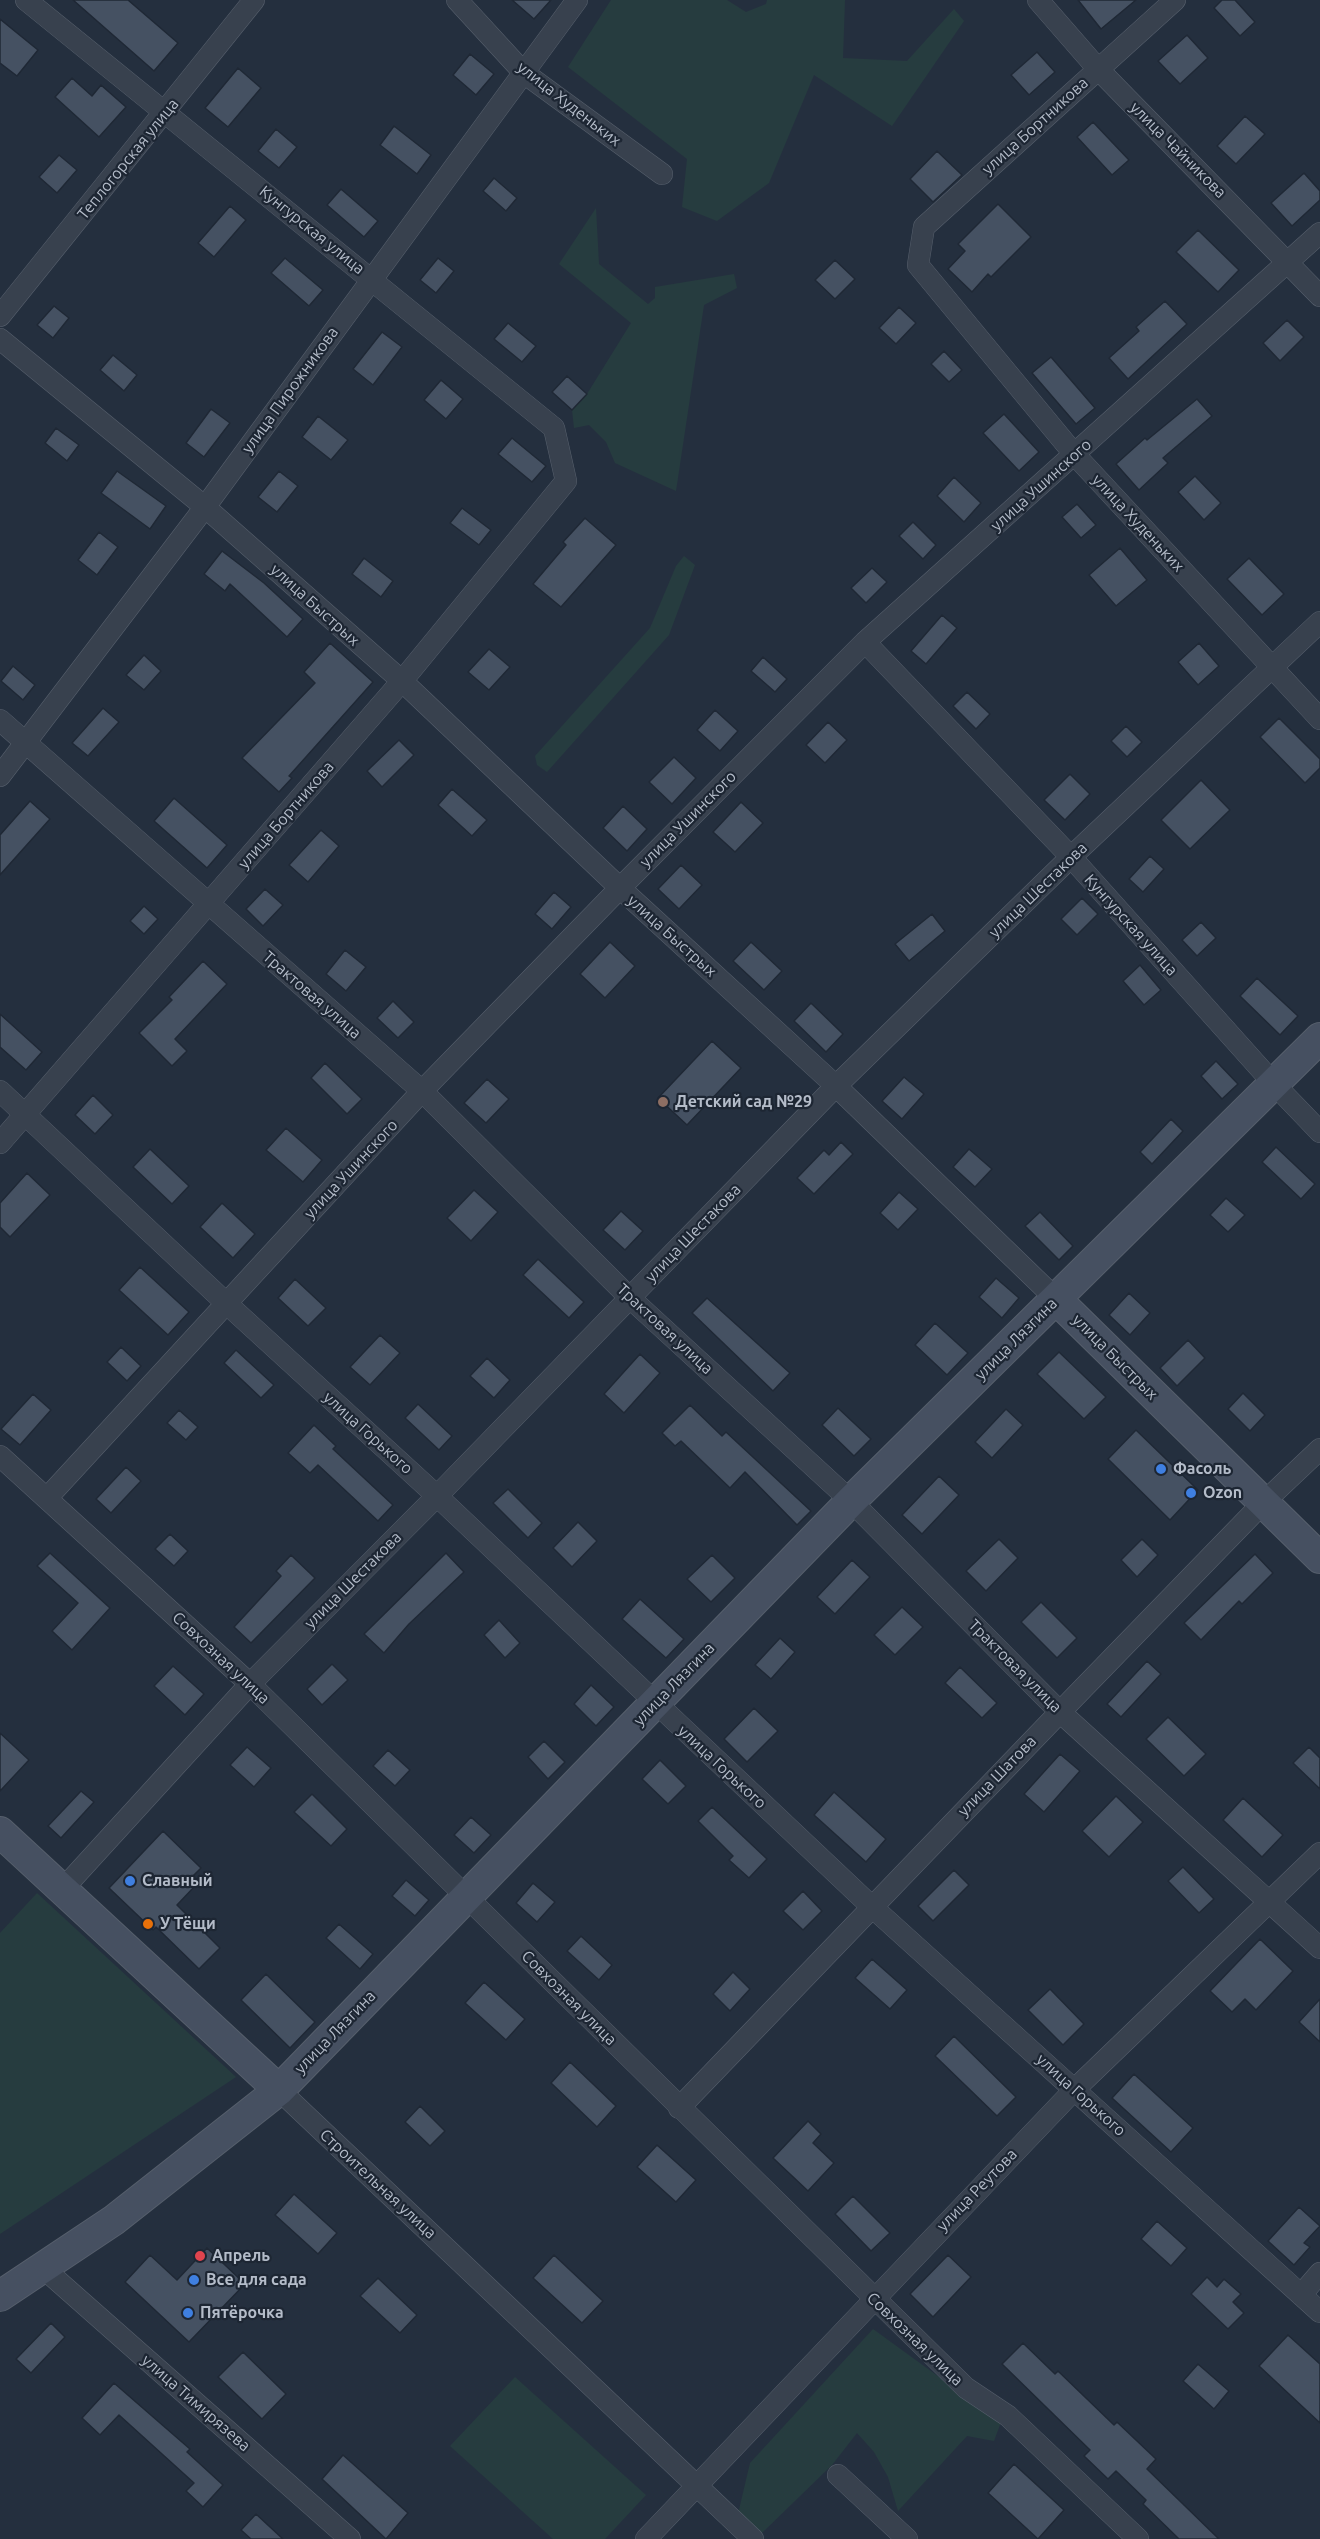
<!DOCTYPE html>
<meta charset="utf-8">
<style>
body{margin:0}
canvas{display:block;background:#242f3e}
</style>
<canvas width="1320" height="2539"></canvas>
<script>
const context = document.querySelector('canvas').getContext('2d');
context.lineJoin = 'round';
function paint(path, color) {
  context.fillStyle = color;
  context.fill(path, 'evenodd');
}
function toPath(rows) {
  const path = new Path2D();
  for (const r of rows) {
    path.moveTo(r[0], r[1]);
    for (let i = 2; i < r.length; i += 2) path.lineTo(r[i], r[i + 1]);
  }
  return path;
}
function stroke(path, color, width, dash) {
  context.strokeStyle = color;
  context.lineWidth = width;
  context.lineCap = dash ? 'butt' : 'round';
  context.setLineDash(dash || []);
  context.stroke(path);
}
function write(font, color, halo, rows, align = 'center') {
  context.font = font + ' Ubuntu,sans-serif';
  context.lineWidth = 4.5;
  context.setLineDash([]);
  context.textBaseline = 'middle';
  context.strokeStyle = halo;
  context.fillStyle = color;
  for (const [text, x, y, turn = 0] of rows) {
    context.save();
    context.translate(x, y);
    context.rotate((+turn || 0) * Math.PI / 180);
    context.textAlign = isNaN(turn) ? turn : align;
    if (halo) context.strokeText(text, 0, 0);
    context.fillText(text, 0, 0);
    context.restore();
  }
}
paint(toPath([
 [611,0,727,0,746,12,766,4,767,0,845,0,843,58,907,61,954,9,964,21,892,126,814,75,769,183,717,221,682,207,687,159,568,67],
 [596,208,599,264,648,304,655,298,655,287,734,274,737,288,704,305,676,491,615,463,606,442,589,425,574,428,572,410,587,394,631,323,559,264],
 [684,556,695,565,669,635,547,772,537,765,535,756,650,628,676,566],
 [37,1893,236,2077,0,2234,0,1933],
 [873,2329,1001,2422,994,2441,967,2436,898,2511,888,2477,874,2452,857,2433,832,2465,762,2533,738,2514,750,2463],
 [515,2377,646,2495,605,2539,553,2539,450,2446]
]), '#263c3f');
const building = toPath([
 [73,0,128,0,178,43,154,71,73,0],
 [512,0,551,0,534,19,512,0],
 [1078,0,1136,0,1101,29,1078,0],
 [1222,0,1235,0,1255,22,1240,36,1214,8,1222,0],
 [0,19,38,50,17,76,0,63,0,19],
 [1187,35,1208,58,1180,84,1158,61,1187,35],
 [1037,52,1055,72,1029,95,1011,75,1037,52],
 [470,54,494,74,476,95,453,75,470,54],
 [238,68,261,88,228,127,205,108,238,68],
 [72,78,92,96,101,85,126,107,99,137,55,97,72,78],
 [1245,116,1265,134,1236,164,1217,146,1245,116],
 [1093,122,1129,160,1112,175,1077,137,1093,122],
 [394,126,431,155,417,174,380,145,394,126],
 [276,129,297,147,279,168,258,151,276,129],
 [937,151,962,175,933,202,910,179,937,151],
 [59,155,77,170,57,193,39,177,59,155],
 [1304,173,1320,191,1320,200,1292,226,1271,203,1304,173],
 [494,178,517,198,506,211,483,191,494,178],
 [341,189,378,221,364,237,327,205,341,189],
 [998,204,1031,237,991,277,988,274,972,292,948,269,965,251,958,244,998,204],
 [230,206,246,220,214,257,198,243,230,206],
 [1198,230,1239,270,1218,292,1176,252,1198,230],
 [285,258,323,290,309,306,271,273,285,258],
 [438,258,454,271,436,293,420,280,438,258],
 [835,260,855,279,835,299,815,280,835,260],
 [1165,301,1187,324,1128,379,1109,358,1139,331,1136,327,1165,301],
 [54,306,69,318,53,338,37,325,54,306],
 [899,307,916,323,896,344,879,328,899,307],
 [1287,320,1304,337,1280,361,1263,343,1287,320],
 [508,323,536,346,522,362,494,339,508,323],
 [382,332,402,347,373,385,353,369,382,332],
 [944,351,962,370,949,382,931,364,944,351],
 [113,355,137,375,124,391,100,370,113,355],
 [1051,357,1095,408,1076,424,1032,373,1051,357],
 [567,376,587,394,572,410,552,392,567,376],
 [441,380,463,399,446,419,424,400,441,380],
 [1197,399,1212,416,1163,458,1168,463,1139,490,1116,464,1145,438,1147,440,1197,399],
 [211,409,230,423,204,457,186,443,211,409],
 [1004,414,1039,452,1019,471,983,433,1004,414],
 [318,416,348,440,331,460,302,437,318,416],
 [56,428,79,445,67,461,45,443,56,428],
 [512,438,546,466,532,482,498,454,512,438],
 [117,471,166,506,150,529,101,493,117,471],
 [279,471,298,486,277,512,258,497,279,471],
 [1195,476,1221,503,1204,520,1178,492,1195,476],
 [954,477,981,503,964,522,937,496,954,477],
 [1077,504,1096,525,1081,538,1062,517,1077,504],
 [462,508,491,530,479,545,450,523,462,508],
 [585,518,616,545,561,607,533,584,566,545,563,542,585,518],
 [913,522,936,545,923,559,899,536,913,522],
 [99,532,118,547,97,575,78,560,99,532],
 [1120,548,1147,580,1116,606,1089,575,1120,548],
 [222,551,264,583,303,619,287,637,230,584,225,591,204,574,222,551],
 [364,558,393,581,381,597,352,574,364,558],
 [1249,558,1284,594,1262,615,1227,579,1249,558],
 [872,568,887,582,866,603,851,588,872,568],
 [942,615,957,628,926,664,911,651,942,615],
 [330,643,373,682,289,776,292,778,279,792,242,758,315,683,304,672,330,643],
 [1199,643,1219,666,1198,685,1178,662,1199,643],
 [489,649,510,667,489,690,468,672,489,649],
 [144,655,161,671,144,690,126,675,144,655],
 [763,657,787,679,775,692,751,671,763,657],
 [13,666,35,685,23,700,1,681,13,666],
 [967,692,990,714,976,729,953,706,967,692],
 [103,708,119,722,88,756,72,743,103,708],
 [715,710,738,731,720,751,697,730,715,710],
 [1279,718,1320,759,1320,768,1305,783,1260,737,1279,718],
 [828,722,847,740,825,763,806,745,828,722],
 [1126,726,1142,742,1127,757,1111,741,1126,726],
 [399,740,414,755,382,787,367,771,399,740],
 [674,757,696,778,672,804,649,782,674,757],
 [1070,774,1090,794,1065,820,1044,800,1070,774],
 [1201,780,1230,810,1190,849,1161,820,1201,780],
 [452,789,487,820,472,836,438,805,452,789],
 [174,798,227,845,207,868,154,821,174,798],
 [30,801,50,819,0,875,0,835,30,801],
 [741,802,763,823,735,852,713,832,741,802],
 [623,806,647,829,627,851,603,828,623,806],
 [321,830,339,846,308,882,289,865,321,830],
 [1150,856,1164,869,1143,892,1129,879,1150,856],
 [681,865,702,885,679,909,658,889,681,865],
 [265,889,283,905,263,926,246,909,265,889],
 [554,892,571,907,552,929,535,914,554,892],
 [1082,898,1098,914,1077,935,1061,919,1082,898],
 [144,906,158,919,144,934,130,921,144,906],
 [932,914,945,931,909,961,895,944,932,914],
 [1201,922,1216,938,1197,956,1182,940,1201,922],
 [610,942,635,966,605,998,580,974,610,942],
 [751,942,782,971,764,990,733,961,751,942],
 [345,950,366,967,346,991,326,974,345,950],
 [203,961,227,984,175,1039,187,1051,172,1066,139,1033,172,1000,169,997,203,961],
 [1140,965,1161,990,1144,1005,1123,981,1140,965],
 [1257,978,1298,1016,1280,1035,1240,996,1257,978],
 [393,1001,414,1022,398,1038,377,1018,393,1001],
 [811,1003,843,1034,826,1052,794,1021,811,1003],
 [0,1014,42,1052,26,1070,0,1047,0,1014],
 [712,1041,741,1068,687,1125,658,1098,712,1041],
 [1216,1061,1238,1084,1222,1099,1201,1076,1216,1061],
 [325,1063,362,1099,347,1114,311,1078,325,1063],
 [904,1077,924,1094,902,1119,882,1101,904,1077],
 [487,1079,509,1099,486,1123,464,1103,487,1079],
 [93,1095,113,1115,95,1134,75,1115,93,1095],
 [1171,1119,1183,1131,1152,1164,1140,1152,1171,1119],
 [286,1128,322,1160,303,1182,266,1150,286,1128],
 [841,1142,853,1154,814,1194,797,1178,824,1150,829,1155,841,1142],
 [1276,1147,1315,1184,1301,1199,1262,1162,1276,1147],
 [150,1149,189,1186,172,1204,133,1167,150,1149],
 [969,1149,992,1169,975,1187,953,1167,969,1149],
 [27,1173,50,1195,10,1237,0,1227,0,1203,27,1173],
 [474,1190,498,1212,471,1241,447,1218,474,1190],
 [899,1192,918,1209,898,1230,880,1213,899,1192],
 [1226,1198,1245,1215,1228,1232,1210,1215,1226,1198],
 [222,1203,255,1234,233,1258,200,1227,222,1203],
 [621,1211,643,1231,625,1250,603,1230,621,1211],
 [1040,1212,1073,1246,1059,1260,1025,1226,1040,1212],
 [538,1259,584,1302,569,1318,523,1275,538,1259],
 [140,1267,189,1312,168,1335,119,1290,140,1267],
 [996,1278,1019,1298,1002,1318,979,1297,996,1278],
 [295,1279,326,1308,308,1326,278,1298,295,1279],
 [1129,1293,1150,1313,1130,1335,1109,1315,1129,1293],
 [707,1298,790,1373,773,1391,692,1313,707,1298],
 [935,1323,968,1353,947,1375,915,1345,935,1323],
 [380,1335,400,1353,370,1385,350,1367,380,1335],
 [1188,1340,1205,1358,1177,1386,1160,1368,1188,1340],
 [121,1347,141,1366,127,1381,107,1362,121,1347],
 [236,1350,274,1385,261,1398,224,1363,236,1350],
 [1059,1352,1106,1397,1084,1419,1037,1374,1059,1352],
 [640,1354,660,1373,624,1413,604,1394,640,1354],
 [487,1358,510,1380,494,1398,470,1376,487,1358],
 [1243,1393,1265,1415,1250,1431,1228,1409,1243,1393],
 [33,1394,51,1410,20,1445,1,1429,33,1394],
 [418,1404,452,1436,439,1450,405,1418,418,1404],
 [690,1405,722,1436,726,1432,811,1511,797,1525,745,1472,730,1488,681,1441,675,1446,662,1433,690,1405],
 [838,1408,871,1439,854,1456,822,1425,838,1408],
 [1006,1409,1023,1425,992,1458,975,1442,1006,1409],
 [179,1410,198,1427,186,1440,167,1423,179,1410],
 [314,1425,336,1446,333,1449,393,1505,378,1521,318,1465,310,1473,288,1453,314,1425],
 [1136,1430,1198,1490,1170,1520,1108,1459,1136,1430],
 [126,1467,141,1481,111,1513,96,1499,126,1467],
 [939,1476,959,1495,922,1534,902,1515,939,1476],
 [508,1489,542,1523,528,1538,493,1503,508,1489],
 [578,1522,597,1541,572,1567,553,1548,578,1522],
 [170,1534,188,1551,174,1566,155,1549,170,1534],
 [999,1539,1018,1558,986,1591,966,1571,999,1539],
 [1142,1539,1158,1555,1137,1577,1121,1560,1142,1539],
 [50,1553,110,1608,72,1650,52,1631,78,1603,37,1566,50,1553],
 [446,1553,464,1572,409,1624,384,1653,364,1634,446,1553],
 [1255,1554,1273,1573,1242,1604,1239,1601,1201,1640,1184,1623,1255,1554],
 [291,1555,315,1578,251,1643,234,1627,281,1576,276,1571,291,1555],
 [712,1555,735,1578,711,1602,687,1579,712,1555],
 [852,1560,870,1577,835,1614,817,1597,852,1560],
 [640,1599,684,1639,666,1658,622,1619,640,1599],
 [1041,1602,1077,1638,1057,1658,1021,1622,1041,1602],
 [902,1607,923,1627,895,1655,874,1635,902,1607],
 [499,1620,520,1643,505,1658,484,1635,499,1620],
 [780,1638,795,1652,771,1679,755,1665,780,1638],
 [1147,1661,1161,1674,1121,1717,1107,1704,1147,1661],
 [332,1664,348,1680,322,1705,307,1689,332,1664],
 [173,1666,204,1694,185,1715,154,1686,173,1666],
 [960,1667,997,1703,982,1718,945,1683,960,1667],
 [591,1685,614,1707,596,1726,574,1704,591,1685],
 [754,1708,778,1731,747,1762,724,1739,754,1708],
 [1168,1717,1206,1754,1184,1776,1146,1739,1168,1717],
 [0,1733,29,1760,0,1791,0,1733],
 [544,1741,565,1762,548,1779,528,1757,544,1741],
 [247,1747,271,1768,254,1787,230,1765,247,1747],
 [1309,1747,1320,1758,1320,1789,1293,1763,1309,1747],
 [388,1750,410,1770,395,1786,373,1766,388,1750],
 [1060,1754,1080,1771,1044,1812,1024,1794,1060,1754],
 [660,1760,686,1786,668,1804,642,1779,660,1760],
 [81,1791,94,1802,61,1838,48,1826,81,1791],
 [834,1792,886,1839,866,1862,814,1815,834,1792],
 [312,1794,347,1829,331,1846,294,1812,312,1794],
 [1116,1796,1143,1822,1109,1857,1082,1831,1116,1796],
 [1243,1798,1283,1835,1262,1857,1223,1820,1243,1798],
 [712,1807,767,1859,749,1878,729,1860,733,1856,698,1821,712,1807],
 [471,1817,491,1835,474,1853,454,1835,471,1817],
 [163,1831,201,1868,189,1880,195,1886,177,1905,220,1948,199,1969,156,1927,153,1930,109,1888,163,1831],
 [1183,1867,1214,1899,1199,1913,1168,1881,1183,1867],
 [954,1870,969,1885,933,1921,918,1906,954,1870],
 [406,1880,429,1900,415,1916,392,1896,406,1880],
 [533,1883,555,1902,537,1922,516,1903,533,1883],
 [803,1891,822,1911,803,1930,783,1911,803,1891],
 [339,1924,373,1954,360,1969,326,1938,339,1924],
 [581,1936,612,1965,599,1980,567,1951,581,1936],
 [1260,1939,1293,1971,1256,2010,1245,1999,1232,2012,1210,1991,1260,1939],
 [872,1959,907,1990,890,2009,855,1978,872,1959],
 [733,1972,750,1989,730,2011,713,1994,733,1972],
 [266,1974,315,2022,290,2048,241,2000,266,1974],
 [484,1982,525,2019,506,2040,465,2003,484,1982],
 [1050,1989,1084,2024,1063,2045,1028,2010,1050,1989],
 [1320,1999,1320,2042,1299,2022,1320,1999],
 [954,2036,1016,2097,997,2116,935,2056,954,2036],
 [570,2062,616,2106,597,2127,551,2083,570,2062],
 [1134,2074,1193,2128,1171,2152,1112,2098,1134,2074],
 [420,2106,445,2131,430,2146,405,2122,420,2106],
 [808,2121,821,2134,813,2143,834,2163,808,2191,773,2158,808,2121],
 [657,2145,696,2180,676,2202,637,2167,657,2145],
 [294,2194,337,2233,318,2254,275,2215,294,2194],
 [853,2196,890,2233,871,2251,835,2214,853,2196],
 [1299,2207,1320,2226,1304,2243,1310,2247,1294,2265,1268,2241,1299,2207],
 [1157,2221,1187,2248,1171,2266,1141,2239,1157,2221],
 [207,2248,245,2284,189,2342,125,2282,150,2255,177,2280,207,2248],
 [554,2255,603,2301,582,2323,533,2278,554,2255],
 [948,2255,971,2277,933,2317,910,2294,948,2255],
 [1207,2277,1217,2287,1224,2279,1241,2294,1233,2302,1244,2313,1228,2329,1191,2294,1207,2277],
 [378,2278,417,2315,400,2333,360,2296,378,2278],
 [51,2323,65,2337,31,2373,16,2359,51,2323],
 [1288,2335,1320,2364,1320,2423,1259,2366,1288,2335],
 [1023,2343,1055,2374,1058,2371,1114,2425,1117,2422,1156,2459,1147,2469,1219,2539,1179,2539,1143,2504,1146,2500,1116,2471,1108,2479,1084,2456,1090,2450,1002,2364,1023,2343],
 [243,2352,286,2394,262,2419,218,2377,243,2352],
 [1198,2364,1229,2391,1214,2409,1183,2381,1198,2364],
 [114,2383,190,2449,187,2452,223,2485,203,2507,186,2491,194,2483,119,2415,100,2435,82,2418,114,2383],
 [343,2455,408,2513,386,2539,322,2479,343,2455],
 [1014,2464,1064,2510,1038,2539,988,2493,1014,2464],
 [256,2514,283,2539,251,2539,241,2530,256,2514]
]);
paint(building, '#455162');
stroke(building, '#1f2835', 1.5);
const street = toPath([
 [457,0,524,73,662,174],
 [1038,0,1098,69,1320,296],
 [1175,0,924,227,918,265,1075,455,1320,719],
 [0,316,254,0],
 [0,339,205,507,402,681,620,888,836,1086,1056,1299],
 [865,642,1071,857,1274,1084,1320,1132],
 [0,720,422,1091,629,1297,851,1501,1060,1712,1320,1948],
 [0,776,205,507,577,0],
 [0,1091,226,1303,437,1496,871,1906,1320,2312],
 [0,1143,402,681,566,481,554,428,26,0],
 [0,1456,250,1684,966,2388,1008,2416,1138,2539],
 [47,1498,422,1091,620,888,865,642,1320,233],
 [62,1890,250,1684,437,1496,836,1086,1071,857,1320,622],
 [279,2090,753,2539],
 [679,2108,1060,1712,1263,1503,1320,1449],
 [42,2267,350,2539],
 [1301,2295,1320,2273],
 [838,2475,907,2539],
 [646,2539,1075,2089,1320,1853]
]);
const secondary = toPath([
 [1056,1299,1320,1558],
 [0,1832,279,2090],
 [0,2296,114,2220,279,2090,851,1501,1320,1038]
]);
stroke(street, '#565f6c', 22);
stroke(secondary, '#565f6c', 32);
stroke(street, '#38414e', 21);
stroke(secondary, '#465061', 30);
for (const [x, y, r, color] of [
 [663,1102,6,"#8d6e63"],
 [1161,1469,6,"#3f7fe0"],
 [1191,1493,6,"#3f7fe0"],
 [130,1881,6,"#3f7fe0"],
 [148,1924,6,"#e8710a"],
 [200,2256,6,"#e0444e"],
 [194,2280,6,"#3f7fe0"],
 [188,2313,6,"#3f7fe0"]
]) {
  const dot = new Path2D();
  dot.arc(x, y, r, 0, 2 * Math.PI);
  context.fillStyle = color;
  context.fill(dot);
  stroke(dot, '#1d2633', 2);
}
write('16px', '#b4bcc9', '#1d2633', [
 ["улица Худеньких",569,104,38],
 ["улица Бортникова",1035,126,-42],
 ["улица Чайникова",1178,150,45],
 ["Теплогорская улица",128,159,-51],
 ["Кунгурская улица",312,230,39],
 ["улица Пирожникова",290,390,-54],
 ["улица Ушинского",1041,485,-42],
 ["улица Худеньких",1138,523,47],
 ["улица Быстрых",315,605,42],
 ["улица Бортникова",286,815,-49],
 ["улица Ушинского",688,819,-45],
 ["улица Шестакова",1038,890,-44],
 ["Кунгурская улица",1131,925,48],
 ["улица Быстрых",672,936,42],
 ["Трактовая улица",312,995,41],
 ["улица Ушинского",351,1169,-47],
 ["улица Шестакова",693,1233,-46],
 ["Трактовая улица",665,1329,43],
 ["улица Лязгина",1016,1339,-45],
 ["улица Быстрых",1115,1357,45],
 ["улица Горького",368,1433,42],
 ["улица Шестакова",353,1580,-45],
 ["Совхозная улица",221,1658,43],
 ["Трактовая улица",1015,1666,45],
 ["улица Лязгина",674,1684,-46],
 ["улица Горького",722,1767,43],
 ["улица Шатова",997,1776,-46],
 ["Совхозная улица",569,1998,45],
 ["улица Лязгина",335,2032,-46],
 ["улица Горького",1081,2095,42],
 ["Строительная улица",378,2184,43],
 ["улица Реутова",977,2190,-46],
 ["Совхозная улица",915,2339,44],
 ["улица Тимирязева",196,2403,41]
]);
write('bold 16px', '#b4bcc9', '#1d2633', [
 ["Детский сад №29",675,1102],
 ["Фасоль",1173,1469],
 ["Ozon",1203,1493],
 ["Славный",142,1881],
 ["У Тёщи",160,1924],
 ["Апрель",212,2256],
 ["Все для сада",206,2280],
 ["Пятёрочка",200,2313]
], 'left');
</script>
